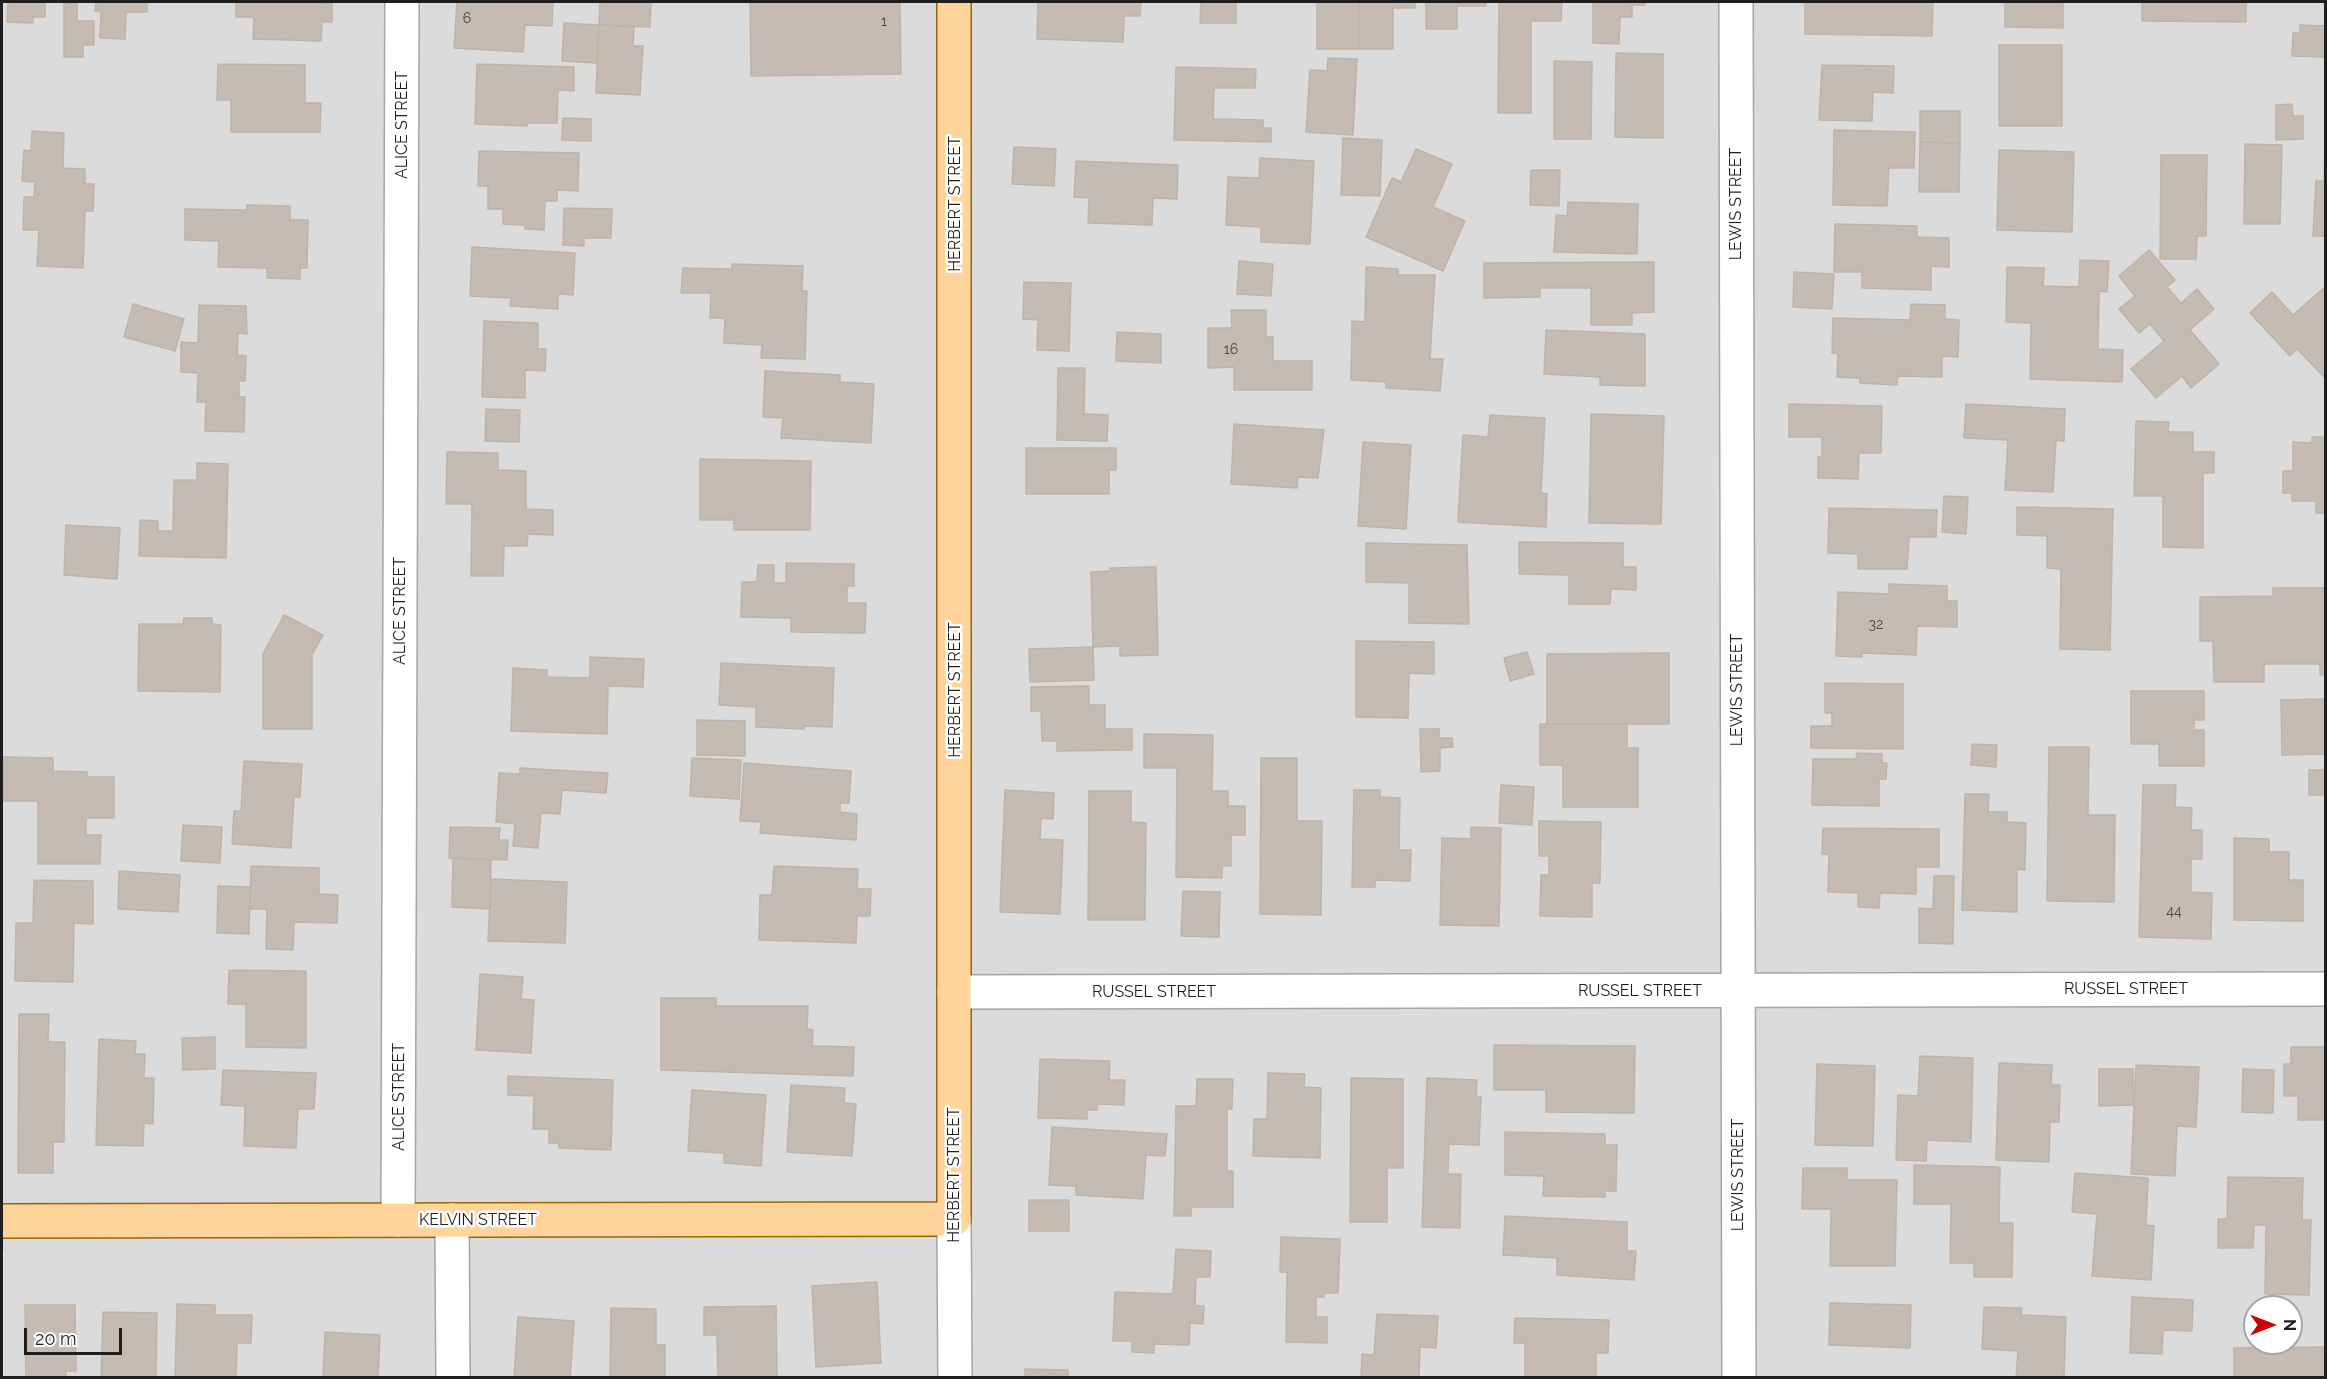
<!DOCTYPE html>
<style>
body{margin:0}
#map{position:relative;width:2327px;height:1379px;overflow:hidden;background:#f0ece4;font-family:Raleway,sans-serif}
canvas{display:block}
.frame{position:absolute;inset:0;border:3px solid #1e1e1e;pointer-events:none}
.north{position:absolute;left:2243px;top:1295px;width:60px;height:60px;box-sizing:border-box;background:#fff;border:2px solid #a5a5a5;border-radius:50%;rotate:90deg;font-size:16px;font-weight:700;line-height:24px;text-align:center;color:#1e1e1e}
.north::after{content:'';display:block;margin:auto;width:21px;height:27px;background:#cd0200;clip-path:polygon(50% 0,100% 100%,50% 72%,0 100%)}
.scale{position:absolute;left:24px;top:1328px;width:98px;height:27px;box-sizing:border-box;border:3px solid #1e1e1e;border-top:0;padding-left:8px;font-size:18px;line-height:21px;white-space:nowrap;color:#1e1e1e;-webkit-text-stroke:4px #fff;paint-order:stroke}
</style>
<div id="map">
<canvas width="2327" height="1379"></canvas>
<div class="frame"></div>
<div class="north">N</div>
<div class="scale">20 m</div>
</div>
<script>
const context = document.querySelector('canvas').getContext('2d');
context.lineJoin = 'round';
function paint(path, color) {
  context.fillStyle = color;
  context.fill(path, 'evenodd');
}
function toPath(rows) {
  const path = new Path2D();
  for (const r of rows) {
    path.moveTo(r[0], r[1]);
    for (let i = 2; i < r.length; i += 2) path.lineTo(r[i], r[i + 1]);
  }
  return path;
}
function stroke(path, color, width, dash) {
  context.strokeStyle = color;
  context.lineWidth = width;
  context.lineCap = dash ? 'butt' : 'round';
  context.setLineDash(dash || []);
  context.stroke(path);
}
function write(font, color, halo, rows, align = 'center') {
  context.font = font + ' Raleway,sans-serif';
  context.lineWidth = 5;
  context.setLineDash([]);
  context.textBaseline = 'middle';
  context.strokeStyle = halo;
  context.fillStyle = color;
  for (const [text, x, y, turn = 0] of rows) {
    context.save();
    context.translate(x, y);
    context.rotate((+turn || 0) * Math.PI / 180);
    context.textAlign = isNaN(turn) ? turn : align;
    if (halo) context.strokeText(text, 0, 0);
    context.fillText(text, 0, 0);
    context.restore();
  }
}
paint(toPath([
 [2,2,2325,2,2325,1377,4,1377,4,1251,2,1251],
 [2255,1307,2291,1307,2291,1343,2255,1343]
]), '#dcdbdb');
const building = toPath([
 [8,2,45,2,45,17,33,17,33,23,7,22,8,2],
 [96,2,147,2,147,12,126,12,125,39,100,38,101,11,95,11,96,2],
 [236,2,327,2,327,4,332,4,332,22,322,22,321,41,253,39,254,17,236,17,236,2],
 [457,2,553,2,552,26,525,25,523,52,454,48,457,2],
 [600,2,651,2,650,27,599,25,600,2],
 [750,2,900,2,901,74,751,76,750,2],
 [1038,2,1141,2,1140,16,1124,16,1123,42,1037,39,1038,2],
 [1201,2,1236,2,1236,23,1200,23,1201,2],
 [1317,2,1359,2,1359,49,1317,49,1317,2],
 [1359,2,1415,2,1415,8,1393,8,1393,49,1359,49,1359,2],
 [1426,2,1486,2,1486,6,1457,6,1457,29,1426,29,1426,2],
 [1499,2,1562,2,1561,21,1531,21,1531,113,1498,113,1499,2],
 [1593,2,1645,2,1645,5,1632,5,1632,17,1620,17,1619,44,1593,43,1593,2],
 [1805,2,1933,2,1932,36,1805,34,1805,2],
 [2005,2,2063,2,2063,28,2005,27,2005,2],
 [2142,2,2246,2,2246,22,2142,21,2142,2],
 [64,3,77,3,77,21,94,21,94,45,83,45,83,57,64,57,64,3],
 [564,23,599,25,597,63,562,61,564,23],
 [599,25,634,27,633,46,643,46,640,95,596,93,599,25],
 [2300,25,2326,26,2326,57,2292,56,2293,33,2300,33,2300,25],
 [1999,45,2062,45,2062,126,1999,126,1999,45],
 [1616,53,1663,54,1663,138,1615,137,1616,53],
 [1328,58,1357,59,1353,135,1306,132,1310,70,1327,71,1328,58],
 [1554,61,1592,62,1591,139,1554,139,1554,61],
 [218,64,305,65,305,103,321,103,320,132,231,132,231,100,217,100,218,64],
 [477,64,574,67,574,91,558,90,557,123,527,123,527,126,475,124,477,64],
 [1822,65,1894,66,1893,93,1873,92,1872,121,1819,120,1822,65],
 [1176,67,1256,69,1255,88,1214,88,1213,119,1263,120,1263,128,1271,128,1271,142,1174,140,1176,67],
 [2292,104,2293,116,2303,116,2303,139,2276,140,2276,105,2292,104],
 [1920,111,1960,111,1960,143,1920,142,1920,111],
 [563,118,591,119,591,141,562,140,563,118],
 [1834,130,1915,132,1914,168,1889,168,1887,206,1833,205,1834,130],
 [32,131,64,133,63,168,85,169,85,184,94,184,93,211,85,211,83,268,37,266,39,230,23,230,24,197,34,197,35,182,22,181,24,150,31,151,32,131],
 [1343,138,1382,140,1380,196,1341,195,1343,138],
 [1920,142,1960,143,1959,192,1919,192,1920,142],
 [2245,144,2282,145,2280,224,2244,224,2245,144],
 [2325,146,2326,236,2313,236,2316,181,2324,181,2325,146],
 [1014,147,1056,149,1054,186,1012,184,1014,147],
 [1416,149,1452,164,1433,207,1465,221,1443,271,1366,237,1392,178,1401,182,1416,149],
 [1999,150,2074,152,2072,232,1997,230,1999,150],
 [479,151,579,153,578,191,557,190,557,201,545,201,544,230,525,229,525,225,503,224,503,209,488,209,488,186,478,186,479,151],
 [2161,155,2207,155,2206,236,2197,236,2196,259,2160,259,2161,155],
 [1260,158,1314,161,1310,244,1261,242,1261,227,1226,225,1228,177,1259,178,1260,158],
 [1076,161,1178,165,1177,199,1153,198,1152,225,1088,223,1089,198,1074,197,1076,161],
 [1531,170,1560,170,1559,206,1530,205,1531,170],
 [1568,202,1638,204,1637,254,1554,252,1556,215,1567,216,1568,202],
 [247,205,290,206,290,220,308,220,307,268,300,268,300,279,267,278,267,268,218,267,219,241,185,240,185,209,247,210,247,205],
 [564,208,612,209,611,238,584,238,584,246,563,245,564,208],
 [1835,224,1917,226,1917,237,1949,238,1949,267,1931,266,1931,290,1862,288,1862,272,1834,272,1835,224],
 [472,247,575,253,573,295,558,294,558,309,510,306,511,298,470,296,472,247],
 [2149,250,2175,280,2167,287,2181,303,2197,289,2214,309,2190,330,2219,364,2191,388,2182,376,2156,398,2131,369,2164,341,2150,324,2139,333,2119,309,2135,296,2119,276,2149,250],
 [2080,260,2109,261,2107,292,2099,291,2098,349,2123,350,2122,382,2030,379,2031,323,2006,322,2007,267,2044,268,2043,286,2079,287,2080,260],
 [1239,261,1273,264,1271,296,1237,294,1239,261],
 [1654,262,1654,312,1632,313,1632,325,1591,325,1591,288,1540,288,1540,297,1484,298,1484,263,1654,262],
 [732,264,803,266,802,291,807,291,805,359,761,358,762,345,724,343,725,318,710,318,711,293,681,293,683,268,732,269,732,264],
 [1366,267,1398,269,1398,275,1435,275,1430,359,1443,359,1440,391,1386,388,1386,382,1351,380,1352,321,1365,322,1366,267],
 [1794,272,1834,274,1832,309,1793,307,1794,272],
 [1024,282,1071,283,1069,351,1037,350,1038,320,1023,319,1024,282],
 [2326,286,2326,379,2297,349,2290,356,2250,313,2272,292,2293,315,2326,286],
 [133,304,184,319,175,351,124,337,133,304],
 [1911,304,1945,305,1945,319,1959,320,1958,357,1942,356,1942,377,1898,376,1897,385,1860,383,1860,378,1837,377,1838,353,1832,353,1833,318,1910,320,1911,304],
 [199,305,246,306,247,334,238,333,237,355,246,356,245,381,239,381,239,397,245,397,244,432,205,431,206,402,197,402,198,373,181,372,181,342,198,343,199,305],
 [1231,310,1266,310,1266,337,1273,337,1273,361,1312,361,1312,390,1234,390,1234,367,1208,368,1208,328,1232,328,1231,310],
 [484,321,538,323,538,349,546,349,545,371,525,370,525,398,482,397,484,321],
 [1546,330,1645,334,1645,386,1600,385,1600,377,1544,374,1546,330],
 [1117,332,1161,334,1161,363,1116,361,1117,332],
 [1058,368,1085,368,1084,414,1108,415,1107,441,1057,440,1058,368],
 [765,371,840,375,840,382,874,384,871,443,781,438,783,418,763,417,765,371],
 [1789,404,1882,406,1881,453,1859,453,1858,479,1818,478,1818,457,1822,457,1822,437,1789,437,1789,404],
 [1966,404,2065,409,2064,441,2056,440,2053,492,2005,490,2008,440,1964,438,1966,404],
 [486,409,520,410,519,442,485,441,486,409],
 [1591,414,1664,416,1661,524,1589,523,1591,414],
 [1490,415,1545,418,1541,493,1547,494,1546,527,1458,522,1463,435,1488,437,1490,415],
 [2136,421,2169,422,2168,432,2193,432,2193,452,2214,452,2214,473,2203,473,2203,548,2163,547,2163,496,2134,496,2136,421],
 [1234,424,1324,430,1318,478,1298,477,1297,488,1231,484,1234,424],
 [2312,437,2326,437,2326,513,2316,513,2316,501,2292,501,2292,493,2283,493,2283,471,2293,471,2293,442,2312,443,2312,437],
 [1363,442,1411,445,1406,529,1358,526,1363,442],
 [1026,448,1116,448,1116,470,1109,470,1109,494,1026,494,1026,448],
 [447,452,498,453,498,470,526,471,526,509,553,510,553,535,528,534,527,546,504,546,503,576,471,576,472,504,446,504,447,452],
 [700,459,811,461,810,530,734,530,734,520,700,520,700,459],
 [197,463,228,464,226,558,139,556,140,520,158,521,158,531,173,531,174,480,197,480,197,463],
 [1944,496,1968,497,1966,534,1942,532,1944,496],
 [2017,507,2113,509,2110,650,2060,649,2061,569,2047,568,2047,536,2017,535,2017,507],
 [1829,508,1937,510,1936,537,1909,537,1907,569,1858,569,1858,554,1828,553,1829,508],
 [66,525,120,528,117,579,64,575,66,525],
 [1519,542,1623,543,1623,567,1636,567,1636,590,1611,589,1610,604,1569,604,1569,575,1519,574,1519,542],
 [1366,543,1467,545,1469,624,1409,623,1409,583,1366,582,1366,543],
 [786,563,854,564,854,586,847,586,847,603,866,603,865,633,791,632,791,618,741,617,742,582,757,582,758,565,774,565,774,583,786,583,786,563],
 [1156,567,1158,655,1120,656,1120,646,1093,647,1091,572,1110,571,1110,568,1156,567],
 [1889,584,1947,586,1947,601,1957,601,1957,627,1917,626,1916,655,1862,653,1862,657,1836,656,1838,592,1889,594,1889,584],
 [2273,588,2326,588,2326,675,2320,675,2320,664,2264,664,2264,682,2214,682,2213,641,2200,641,2200,597,2273,596,2273,588],
 [284,615,323,635,312,655,312,729,263,729,263,654,284,615],
 [184,618,212,618,212,624,221,625,220,692,138,691,139,624,183,624,184,618],
 [1356,641,1434,642,1434,674,1409,673,1408,718,1356,717,1356,641],
 [1093,647,1094,680,1030,682,1029,649,1093,647],
 [1527,652,1534,674,1510,681,1504,658,1527,652],
 [1669,653,1669,724,1547,724,1547,654,1669,653],
 [590,657,644,659,643,687,608,686,607,734,511,731,513,668,547,670,547,677,590,678,590,657],
 [721,663,834,668,832,727,804,726,804,729,756,727,756,707,719,705,721,663],
 [1825,683,1903,684,1903,749,1811,748,1811,726,1832,726,1832,713,1825,713,1825,683],
 [1089,686,1089,705,1105,705,1105,729,1132,729,1132,750,1057,751,1057,741,1042,741,1041,711,1031,711,1031,687,1089,686],
 [2131,691,2204,691,2204,720,2194,720,2194,730,2204,730,2204,766,2159,766,2159,744,2131,744,2131,691],
 [2325,699,2326,754,2282,755,2281,700,2325,699],
 [697,720,745,721,745,756,697,755,697,720],
 [1540,724,1627,724,1627,748,1638,748,1638,807,1563,807,1563,765,1540,765,1540,724],
 [1420,729,1439,729,1439,738,1452,738,1453,747,1440,748,1440,771,1421,772,1420,729],
 [1144,734,1213,735,1212,791,1228,791,1228,806,1245,806,1245,835,1231,835,1231,866,1222,866,1222,878,1176,877,1177,768,1144,768,1144,734],
 [1972,744,1997,745,1996,767,1971,765,1972,744],
 [2049,747,2089,747,2088,815,2115,815,2114,902,2047,901,2049,747],
 [1857,753,1882,754,1882,763,1887,763,1886,779,1879,779,1879,806,1812,805,1813,759,1856,759,1857,753],
 [3,757,53,758,53,771,87,772,87,777,114,777,114,818,86,818,86,835,101,835,100,864,38,864,38,801,3,801,3,757],
 [692,758,741,760,739,799,690,796,692,758],
 [1261,758,1297,758,1297,821,1322,821,1321,915,1260,914,1261,758],
 [244,761,302,764,300,797,294,797,291,848,232,844,234,811,241,811,244,761],
 [744,763,851,771,849,803,840,803,840,812,857,814,856,840,760,833,761,822,740,821,744,763],
 [520,768,608,773,606,793,562,790,560,814,541,813,538,848,513,846,515,824,496,822,499,773,520,774,520,768],
 [2309,770,2326,770,2326,795,2309,795,2309,770],
 [1501,785,1534,787,1532,825,1499,823,1501,785],
 [2143,785,2176,785,2175,807,2192,808,2191,830,2202,830,2202,859,2191,859,2191,892,2212,893,2211,939,2139,937,2143,785],
 [1005,790,1054,793,1053,819,1041,818,1040,839,1063,840,1060,914,1000,912,1005,790],
 [1354,790,1380,790,1380,797,1400,798,1399,850,1411,850,1410,881,1375,880,1375,887,1352,887,1354,790],
 [1089,791,1131,791,1131,822,1146,823,1145,920,1088,920,1089,791],
 [1965,794,1989,794,1988,812,2007,812,2007,822,2026,823,2025,870,2017,869,2017,912,1962,910,1965,794],
 [1539,821,1601,822,1600,883,1592,883,1592,917,1540,916,1541,875,1549,875,1549,856,1539,856,1539,821],
 [183,825,222,827,220,863,181,861,183,825],
 [450,827,500,828,499,840,508,840,507,860,449,858,450,827],
 [1471,827,1501,828,1499,926,1440,925,1442,838,1471,839,1471,827],
 [1823,828,1939,829,1939,867,1916,867,1916,894,1880,893,1879,908,1858,907,1858,893,1828,892,1829,854,1822,854,1823,828],
 [2234,838,2269,839,2269,852,2289,852,2289,880,2303,880,2303,921,2234,920,2234,838],
 [453,858,491,860,490,909,452,907,453,858],
 [251,866,319,868,319,894,338,895,337,923,294,922,293,950,266,949,267,909,250,909,251,866],
 [774,866,858,869,857,889,871,889,870,916,857,916,856,943,759,940,760,895,772,895,774,866],
 [119,871,180,875,178,912,118,909,119,871],
 [1934,876,1954,876,1953,944,1919,943,1919,908,1933,909,1934,876],
 [491,879,567,882,565,943,488,941,491,879],
 [34,880,93,881,93,924,74,923,73,982,15,981,16,923,33,923,34,880],
 [218,886,250,887,249,934,217,933,218,886],
 [1183,891,1220,892,1219,937,1181,936,1183,891],
 [229,970,306,971,306,1048,246,1047,246,1004,228,1004,229,970],
 [480,974,523,977,521,999,534,1000,531,1053,476,1050,480,974],
 [661,998,716,998,716,1006,808,1006,807,1029,813,1030,812,1046,854,1047,853,1076,661,1070,661,998],
 [19,1014,49,1014,48,1042,65,1042,64,1142,53,1142,53,1173,18,1173,19,1014],
 [215,1037,215,1069,183,1070,182,1038,215,1037],
 [99,1039,136,1041,135,1054,145,1054,144,1078,154,1078,153,1124,144,1123,143,1146,96,1145,99,1039],
 [1494,1045,1635,1046,1634,1113,1546,1112,1546,1090,1494,1090,1494,1045],
 [2291,1047,2326,1047,2326,1120,2298,1120,2298,1096,2284,1096,2284,1064,2291,1064,2291,1047],
 [1920,1056,1973,1058,1971,1142,1927,1140,1926,1161,1896,1160,1898,1095,1918,1096,1920,1056],
 [1040,1059,1110,1061,1109,1080,1125,1080,1124,1105,1098,1104,1097,1110,1087,1110,1087,1119,1038,1118,1040,1059],
 [1999,1063,2052,1065,2051,1085,2060,1085,2059,1122,2050,1122,2049,1162,1996,1160,1999,1063],
 [1817,1064,1875,1066,1873,1146,1815,1145,1817,1064],
 [2136,1065,2199,1067,2196,1127,2177,1126,2175,1176,2131,1174,2136,1065],
 [2099,1069,2133,1069,2133,1105,2099,1106,2099,1069],
 [2243,1069,2274,1070,2273,1113,2242,1112,2243,1069],
 [223,1070,316,1073,314,1109,298,1109,296,1148,244,1146,245,1106,221,1105,223,1070],
 [1268,1073,1305,1074,1304,1087,1321,1088,1320,1158,1253,1156,1254,1119,1267,1119,1268,1073],
 [508,1076,613,1080,611,1150,559,1148,559,1143,549,1143,549,1129,533,1129,534,1096,508,1095,508,1076],
 [1351,1078,1403,1079,1403,1168,1387,1168,1387,1222,1350,1222,1351,1078],
 [1427,1078,1477,1080,1476,1097,1481,1097,1479,1145,1449,1144,1448,1174,1461,1174,1460,1228,1422,1227,1427,1078],
 [1197,1079,1233,1079,1232,1109,1227,1109,1227,1171,1233,1171,1233,1207,1191,1207,1191,1216,1174,1216,1176,1106,1196,1106,1197,1079],
 [791,1085,845,1088,844,1103,856,1104,852,1156,787,1152,791,1085],
 [692,1090,766,1095,761,1166,724,1163,724,1153,688,1151,692,1090],
 [1052,1127,1167,1134,1165,1156,1146,1155,1143,1199,1076,1195,1076,1186,1049,1185,1052,1127],
 [1505,1132,1605,1134,1605,1145,1617,1145,1616,1191,1605,1191,1605,1197,1543,1196,1544,1176,1505,1175,1505,1132],
 [1914,1165,2000,1167,1999,1223,2013,1223,2012,1277,1974,1277,1974,1263,1950,1263,1951,1204,1914,1204,1914,1165],
 [1803,1168,1847,1168,1847,1180,1897,1180,1895,1266,1830,1266,1831,1209,1802,1209,1803,1168],
 [2075,1173,2148,1178,2146,1225,2154,1226,2151,1280,2092,1276,2097,1214,2072,1212,2075,1173],
 [2228,1177,2303,1178,2302,1220,2311,1220,2309,1295,2265,1294,2266,1225,2254,1225,2253,1248,2218,1248,2218,1219,2227,1219,2228,1177],
 [1029,1200,1069,1200,1069,1231,1029,1231,1029,1200],
 [1505,1216,1627,1222,1627,1251,1636,1251,1634,1280,1557,1275,1557,1258,1503,1255,1505,1216],
 [1281,1237,1340,1239,1338,1293,1324,1293,1324,1297,1316,1297,1316,1317,1327,1317,1327,1343,1286,1342,1287,1272,1280,1272,1281,1237],
 [1176,1249,1211,1251,1210,1277,1196,1277,1195,1306,1204,1306,1203,1324,1190,1323,1189,1345,1154,1344,1154,1353,1132,1352,1132,1341,1113,1341,1115,1292,1173,1294,1176,1249],
 [877,1282,881,1363,816,1367,812,1286,877,1282],
 [2132,1297,2193,1300,2192,1331,2163,1330,2162,1354,2130,1353,2132,1297],
 [1830,1303,1911,1305,1910,1348,1829,1345,1830,1303],
 [177,1304,215,1305,215,1315,252,1315,251,1343,237,1343,236,1378,175,1378,177,1304],
 [25,1305,75,1305,76,1371,66,1371,66,1378,26,1378,25,1305],
 [776,1306,777,1376,789,1378,718,1378,717,1335,704,1335,704,1307,776,1306],
 [1984,1307,2022,1308,2021,1315,2066,1317,2064,1378,2016,1378,2018,1351,1982,1349,1984,1307],
 [611,1308,656,1309,656,1345,665,1345,665,1378,610,1378,611,1308],
 [103,1312,157,1313,156,1378,101,1378,103,1312],
 [1377,1314,1438,1316,1436,1348,1420,1347,1419,1378,1361,1378,1362,1354,1374,1355,1377,1314],
 [518,1317,574,1321,570,1378,514,1378,518,1317],
 [1515,1318,1609,1320,1608,1353,1596,1353,1596,1378,1525,1378,1525,1343,1514,1343,1515,1318],
 [325,1332,380,1335,378,1378,323,1378,325,1332],
 [2326,1347,2326,1378,2234,1378,2234,1348,2326,1347],
 [1025,1369,1068,1370,1068,1378,1025,1378,1025,1369]
]);
paint(building, '#c4bbb3');
stroke(building, '#c2b2a5', 1.5);
const minor = toPath([
 [1736,2,1739,1378],
 [954,992,2326,989],
 [954,1219,955,1378],
 [398,1220,402,2],
 [452,1220,453,1378]
]);
const major = toPath([
 [2,1221,954,1219,954,2]
]);
stroke(minor, '#a5a5a5', 36);
stroke(major, '#996700', 36);
stroke(minor, '#fff', 33);
stroke(major, '#ffd49a', 33);
write('14px', '#484543', null, [
 ["6",467,19],
 ["1",884,22],
 ["16",1231,350],
 ["32",1876,625],
 ["44",2174,912]
]);
write('16px', '#1e1e1e', '#fff', [
 ["ALICE STREET",402,125,-90],
 ["HERBERT STREET",955,204,-90],
 ["LEWIS STREET",1736,204,-90],
 ["ALICE STREET",400,611,-90],
 ["HERBERT STREET",955,690,-90],
 ["LEWIS STREET",1737,690,-90],
 ["RUSSEL STREET",2126,989],
 ["RUSSEL STREET",1640,991],
 ["RUSSEL STREET",1154,992],
 ["ALICE STREET",399,1097,-90],
 ["HERBERT STREET",954,1175,-90],
 ["LEWIS STREET",1738,1175,-90],
 ["KELVIN STREET",478,1220]
]);
</script>
